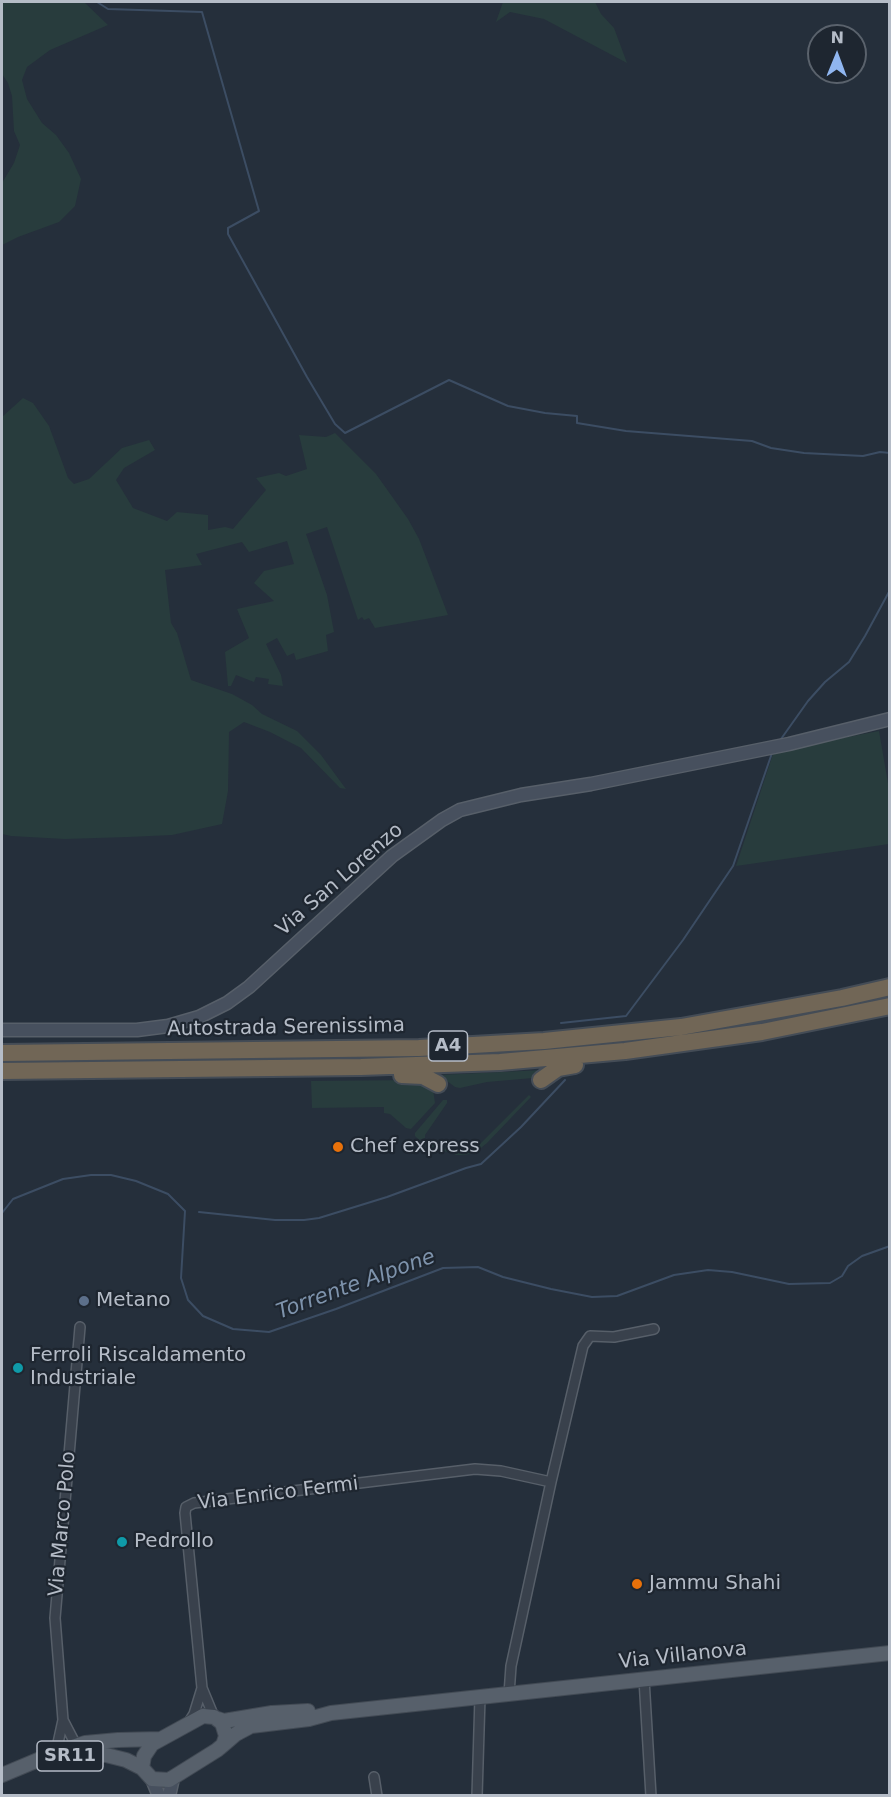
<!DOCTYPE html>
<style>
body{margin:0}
#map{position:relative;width:891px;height:1797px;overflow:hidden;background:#252f3b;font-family:"DejaVu Sans",sans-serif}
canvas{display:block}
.frame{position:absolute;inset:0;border:3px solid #b5bcc7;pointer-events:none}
.north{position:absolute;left:807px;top:24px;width:60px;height:60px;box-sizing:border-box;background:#1e2630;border:2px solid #5a626c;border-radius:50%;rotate:1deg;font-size:16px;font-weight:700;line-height:24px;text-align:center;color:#b5bcc7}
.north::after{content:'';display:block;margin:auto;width:21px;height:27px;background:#90b6f0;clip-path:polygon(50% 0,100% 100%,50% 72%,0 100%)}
</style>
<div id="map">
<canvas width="891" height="1797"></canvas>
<div class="frame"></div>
<div class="north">N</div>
</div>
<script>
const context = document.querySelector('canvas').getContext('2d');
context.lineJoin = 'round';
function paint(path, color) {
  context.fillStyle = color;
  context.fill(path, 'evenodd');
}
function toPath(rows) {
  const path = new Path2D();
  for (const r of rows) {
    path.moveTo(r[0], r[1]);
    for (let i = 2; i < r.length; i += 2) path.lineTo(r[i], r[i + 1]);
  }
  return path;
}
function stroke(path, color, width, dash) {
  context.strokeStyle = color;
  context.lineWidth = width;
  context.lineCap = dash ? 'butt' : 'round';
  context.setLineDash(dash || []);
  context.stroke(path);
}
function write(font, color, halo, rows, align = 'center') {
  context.font = font + ' "DejaVu Sans",sans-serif';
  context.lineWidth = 4.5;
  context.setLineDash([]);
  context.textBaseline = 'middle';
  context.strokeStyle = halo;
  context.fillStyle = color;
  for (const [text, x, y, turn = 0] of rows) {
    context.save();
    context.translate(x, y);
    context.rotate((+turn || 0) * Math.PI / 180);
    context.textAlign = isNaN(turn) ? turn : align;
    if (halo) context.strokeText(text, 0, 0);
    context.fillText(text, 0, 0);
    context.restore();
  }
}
paint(toPath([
 [2,2,84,2,108,25,50,50,27,67,22,80,27,99,42,123,56,135,69,153,81,179,75,206,59,222,18,237,2,245,2,183,14,163,20,145,14,131,12,96,8,83,2,74],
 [503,2,595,2,601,14,614,28,627,63,544,19,510,12,496,22],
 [23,398,33,403,49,426,68,478,74,484,89,479,122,448,149,440,155,450,124,468,116,480,133,508,167,521,177,512,208,515,208,530,225,527,233,529,266,490,256,478,279,473,286,476,307,469,299,435,326,437,335,433,376,474,408,519,419,539,448,615,375,628,369,618,364,620,362,617,358,620,327,527,306,534,327,595,334,632,326,635,328,651,296,660,294,653,287,656,277,638,266,644,281,675,283,686,268,684,269,679,256,677,254,682,236,675,231,686,228,686,225,652,249,638,237,609,274,601,254,583,264,571,294,564,287,541,249,552,242,542,196,554,202,565,165,570,171,623,177,633,191,680,232,694,252,705,262,714,297,731,321,755,346,789,340,788,301,748,270,732,244,722,229,732,228,791,222,824,172,835,128,837,65,839,11,836,2,834,2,417],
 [879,731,889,789,889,844,736,866,774,751],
 [543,1070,533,1078,487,1082,460,1088,455,1087,439,1075],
 [421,1080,433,1089,435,1103,411,1129,406,1128,390,1114,384,1113,384,1107,312,1108,311,1081],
 [529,1095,531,1097,487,1143,476,1152,465,1155,456,1155,421,1143,426,1141,454,1152,468,1152,475,1149],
 [443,1100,447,1100,447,1103,425,1135,425,1138,419,1140,415,1136,415,1133]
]), '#283c3d');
stroke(toPath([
 [97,2,108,9,202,12,259,211,228,228,228,234,307,377,335,424,345,433,449,380,508,406,545,413,577,416,577,423,626,431,752,441,771,448,804,453,863,456,880,452,890,453],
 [781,739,808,701,825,682,849,662,865,636,890,590],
 [561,1023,626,1016,683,940,733,866,772,753],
 [199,1212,275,1220,304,1220,319,1218,387,1197,466,1168,481,1164,521,1127,565,1080],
 [2,1213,13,1199,63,1179,91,1175,111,1175,136,1181,168,1194,185,1211,181,1278,188,1300,203,1316,233,1329,269,1332,336,1309,443,1268,478,1267,503,1277,551,1289,592,1297,617,1296,674,1275,708,1270,732,1272,789,1284,830,1283,842,1276,848,1266,862,1256,890,1246]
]), '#3c4d63', 2);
const street = toPath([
 [551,1482,583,1346,590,1336,614,1337,654,1329],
 [644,1679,651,1796],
 [202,1688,214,1717],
 [189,1722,194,1714,202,1688,185,1513,186,1507,194,1503,475,1469,501,1471,551,1482,511,1666,509,1694],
 [76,1745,63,1720,55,1618,80,1327],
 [59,1751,58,1743,63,1720],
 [374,1777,377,1796],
 [477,1796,480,1697]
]);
const secondary = toPath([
 [2,1030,137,1030,168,1026,199,1017,227,1003,249,987,392,856,442,820,460,810,521,795,591,784,789,744,890,719],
 [152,1779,159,1796],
 [169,1796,173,1778]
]);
const primary = toPath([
 [218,1719,224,1721,272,1713,308,1711],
 [223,1745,226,1736,222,1723,214,1717,203,1716,152,1744,144,1756,142,1768,152,1779,169,1780,217,1750,223,1745,236,1734,251,1726,309,1719,331,1713,890,1653],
 [61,1760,86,1754,106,1755,126,1760,142,1768],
 [2,1775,57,1752,85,1743,118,1740,160,1739]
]);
const highway = toPath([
 [2,1053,419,1048,544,1041,681,1027,842,998,890,987],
 [2,1071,361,1067,500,1062,625,1051,762,1032,890,1006],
 [402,1075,423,1076,438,1084],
 [541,1080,558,1068,575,1065]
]);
stroke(street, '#575f69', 12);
stroke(secondary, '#575f69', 15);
stroke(primary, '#424a54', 16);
stroke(highway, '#444c56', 20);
stroke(street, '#39414c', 9);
stroke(secondary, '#47505e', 12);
stroke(primary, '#57606b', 14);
stroke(highway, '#716656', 16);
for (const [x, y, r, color] of [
 [338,1147,6,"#e8710a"],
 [84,1301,6,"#5c6f8a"],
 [18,1368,6,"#0f9aa8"],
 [122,1542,6,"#0f9aa8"],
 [637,1584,6,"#e8710a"]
]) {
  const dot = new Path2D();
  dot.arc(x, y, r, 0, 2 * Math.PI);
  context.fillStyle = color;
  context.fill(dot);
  stroke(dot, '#1e2630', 2);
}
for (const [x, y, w] of [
 [448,1046,39],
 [70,1756,66]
]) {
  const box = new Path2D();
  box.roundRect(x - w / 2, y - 15, w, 30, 4.5);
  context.fillStyle = '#1e2630';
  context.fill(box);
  stroke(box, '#b5bcc7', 1.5);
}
write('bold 18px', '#b5bcc7', null, [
 ["A4",448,1046],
 ["SR11",70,1756]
]);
write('20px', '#b5bcc7', '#1e2630', [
 ["Via San Lorenzo",340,880,-41],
 ["Autostrada Serenissima",286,1028,-1],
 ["Via Enrico Fermi",278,1494,-7],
 ["Via Marco Polo",63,1524,-85],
 ["Via Villanova",683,1656,-6]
]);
write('20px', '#b5bcc7', '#1e2630', [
 ["Chef express",350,1147],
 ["Metano",96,1301],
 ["Ferroli Riscaldamento",30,1356],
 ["Industriale",30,1379],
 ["Pedrollo",134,1542],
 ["Jammu Shahi",649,1584]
], 'left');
write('italic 21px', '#7e93ac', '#1e2630', [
 ["Torrente Alpone",356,1285,-20]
]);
</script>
